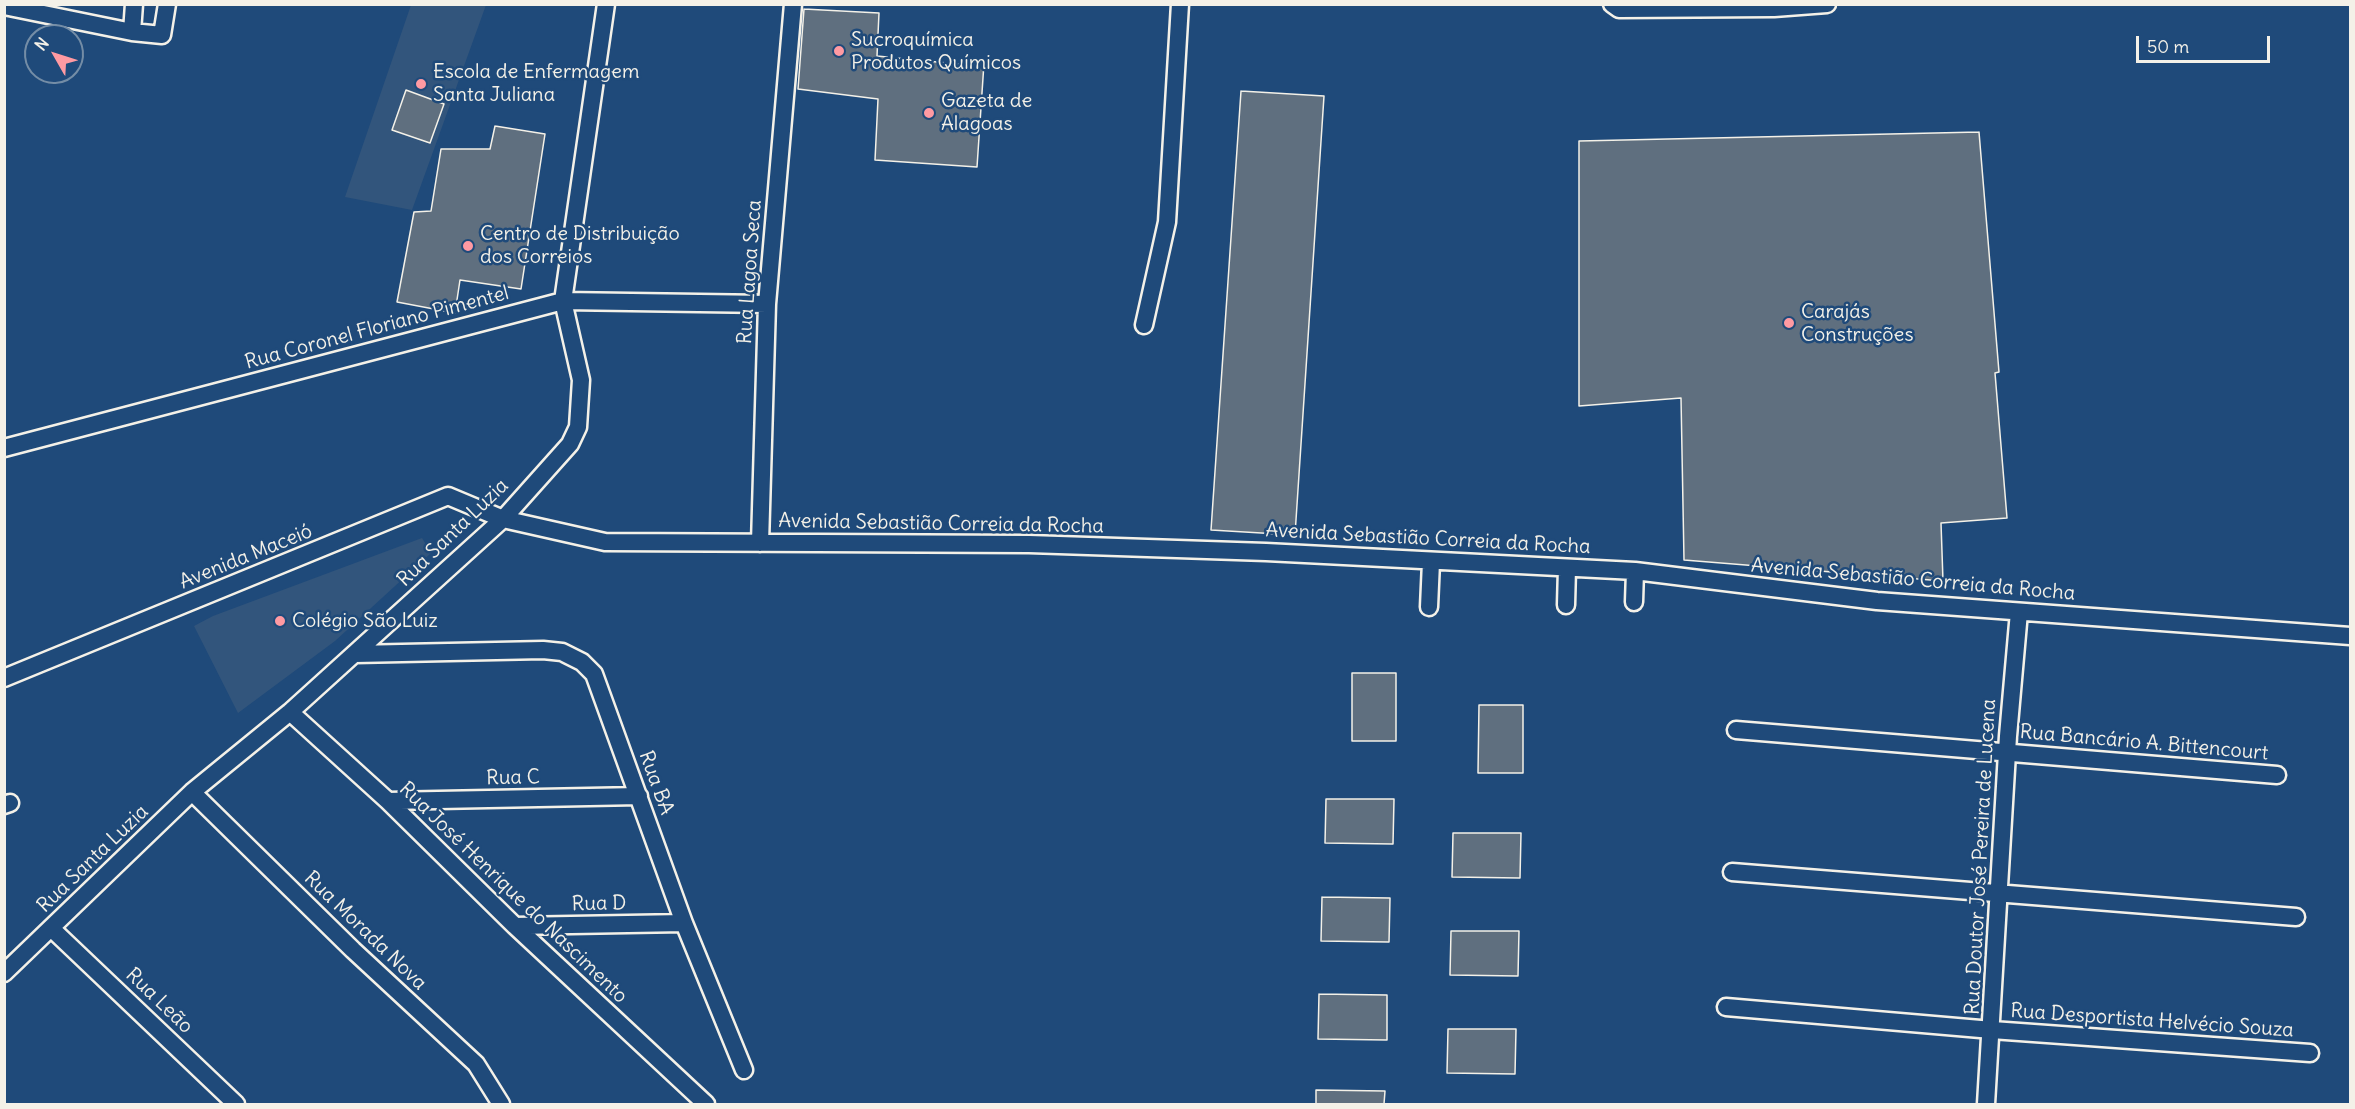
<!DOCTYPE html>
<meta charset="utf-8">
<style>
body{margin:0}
#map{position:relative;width:2355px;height:1109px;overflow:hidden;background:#1f4a7a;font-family:Delius,sans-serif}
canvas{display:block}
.frame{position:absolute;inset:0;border:6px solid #f4f1e8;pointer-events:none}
.north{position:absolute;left:24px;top:24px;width:60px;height:60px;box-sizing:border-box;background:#1f4a7a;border:2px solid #748da6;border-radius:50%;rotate:309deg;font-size:16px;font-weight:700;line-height:24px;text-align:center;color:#f4f1e8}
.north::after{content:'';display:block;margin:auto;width:21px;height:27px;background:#ff9aa2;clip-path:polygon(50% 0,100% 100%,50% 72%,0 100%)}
.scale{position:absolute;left:2136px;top:36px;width:134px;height:27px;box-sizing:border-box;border:3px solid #f4f1e8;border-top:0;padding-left:8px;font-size:18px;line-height:21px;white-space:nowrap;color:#f4f1e8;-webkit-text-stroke:4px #1f4a7a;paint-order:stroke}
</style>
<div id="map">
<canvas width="2355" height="1109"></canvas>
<div class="frame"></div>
<div class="north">N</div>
<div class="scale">50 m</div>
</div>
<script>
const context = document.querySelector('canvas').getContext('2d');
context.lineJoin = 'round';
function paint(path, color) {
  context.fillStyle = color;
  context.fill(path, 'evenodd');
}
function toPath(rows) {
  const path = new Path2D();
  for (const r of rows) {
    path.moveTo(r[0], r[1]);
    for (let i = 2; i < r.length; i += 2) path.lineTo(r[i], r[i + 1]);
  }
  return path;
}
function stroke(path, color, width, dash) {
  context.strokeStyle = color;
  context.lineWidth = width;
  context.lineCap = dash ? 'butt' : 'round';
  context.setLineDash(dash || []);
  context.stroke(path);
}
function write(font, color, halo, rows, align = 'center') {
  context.font = font + ' Delius,sans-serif';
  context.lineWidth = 5;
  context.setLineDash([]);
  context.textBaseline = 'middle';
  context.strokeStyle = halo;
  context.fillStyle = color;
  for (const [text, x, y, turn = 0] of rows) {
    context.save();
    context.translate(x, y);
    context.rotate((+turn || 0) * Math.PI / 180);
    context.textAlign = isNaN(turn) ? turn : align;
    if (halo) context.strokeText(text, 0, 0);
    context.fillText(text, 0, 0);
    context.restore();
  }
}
paint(toPath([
 [411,5,486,5,412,210,345,197],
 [422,538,431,553,335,641,238,713,194,626,213,616]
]), '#32557c');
const building = toPath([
 [804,9,879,13,877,56,967,65,984,63,977,167,875,160,878,99,798,89,804,9],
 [406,90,444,104,430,143,392,130,406,90],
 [1241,91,1324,96,1295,535,1211,530,1241,91],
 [495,126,545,134,521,289,460,280,455,313,397,302,414,212,431,211,441,149,490,149,495,126],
 [1979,132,1999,372,1995,373,2007,518,1941,523,1943,581,1684,560,1681,398,1579,406,1579,141,1979,132],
 [1352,673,1396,673,1396,741,1352,741,1352,673],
 [1479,705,1523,705,1523,773,1478,773,1479,705],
 [1326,799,1394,799,1393,844,1325,843,1326,799],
 [1453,833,1521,833,1520,878,1452,877,1453,833],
 [1322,897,1390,898,1389,942,1321,941,1322,897],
 [1451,931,1519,931,1518,976,1450,975,1451,931],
 [1319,994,1387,995,1387,1040,1318,1039,1319,994],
 [1448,1029,1516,1029,1515,1074,1447,1073,1448,1029],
 [1316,1090,1385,1091,1384,1104,1316,1104,1316,1090]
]);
paint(building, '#5f6f7f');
stroke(building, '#f4f1e8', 1.5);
const minor = toPath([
 [1612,4,1619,9,1774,8,1827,4],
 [4,6,132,32,134,4],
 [132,32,162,35,167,4],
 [1144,325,1167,222,1180,4],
 [4,448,563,301,767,304],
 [760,543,767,304,793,4],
 [1634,602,1635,571],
 [1566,605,1567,568],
 [1429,607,1431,562],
 [355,654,543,650,562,652,582,662,594,674,684,923,744,1070],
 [4,678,448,496,503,519,605,542,1029,544,1266,552,1635,571,1877,601,2350,636],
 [290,712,388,801,515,926,706,1104],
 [1736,730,2277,775],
 [192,792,353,950,476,1064,501,1104],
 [388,801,639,796],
 [4,805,10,803],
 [1732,872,2296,917],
 [515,926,684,923],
 [52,929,236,1104],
 [4,973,192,792,290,712,503,519,570,444,578,427,581,380,563,301,606,4],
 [1726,1007,1992,1030,2310,1053],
 [1986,1104,2008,736,2019,612]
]);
stroke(minor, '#f4f1e8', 21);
stroke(minor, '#1f4a7a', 16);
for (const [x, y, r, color] of [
 [839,51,6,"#ff9aa2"],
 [421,84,6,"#ff9aa2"],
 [929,113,6,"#ff9aa2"],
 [468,246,6,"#ff9aa2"],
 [1789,323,6,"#ff9aa2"],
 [280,621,6,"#ff9aa2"]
]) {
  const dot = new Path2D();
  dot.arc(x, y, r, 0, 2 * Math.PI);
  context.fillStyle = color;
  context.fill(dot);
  stroke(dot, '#1f4a7a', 2);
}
write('20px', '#f4f1e8', '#1f4a7a', [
 ["Sucroquímica",851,40],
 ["Produtos Químicos",851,63],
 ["Escola de Enfermagem",433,72],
 ["Santa Juliana",433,95],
 ["Gazeta de",941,101],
 ["Alagoas",941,124],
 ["Centro de Distribuição",480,234],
 ["dos Correios",480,257],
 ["Carajás",1801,312],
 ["Construções",1801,335],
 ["Colégio São Luiz",292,621]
], 'left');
write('20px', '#f4f1e8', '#1f4a7a', [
 ["Rua Lagoa Seca",750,272,-86],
 ["Rua Coronel Floriano Pimentel",377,328,-15],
 ["Avenida Sebastião Correia da Rocha",941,524,1],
 ["Rua Santa Luzia",453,533,-44],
 ["Avenida Sebastião Correia da Rocha",1428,539,3],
 ["Avenida Maceió",246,557,-22],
 ["Avenida Sebastião Correia da Rocha",1913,580,5],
 ["Rua Bancário A. Bittencourt",2144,743,5],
 ["Rua C",513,778,-1],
 ["Rua BA",656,783,70],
 ["Rua Doutor José Pereira de Lucena",1981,857,-87],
 ["Rua Santa Luzia",93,859,-44],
 ["Rua José Henrique do Nascimento",513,893,44],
 ["Rua D",599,904,-1],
 ["Rua Morada Nova",365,931,44],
 ["Rua Leão",159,1001,44],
 ["Rua Desportista Helvécio Souza",2152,1021,4]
]);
</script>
